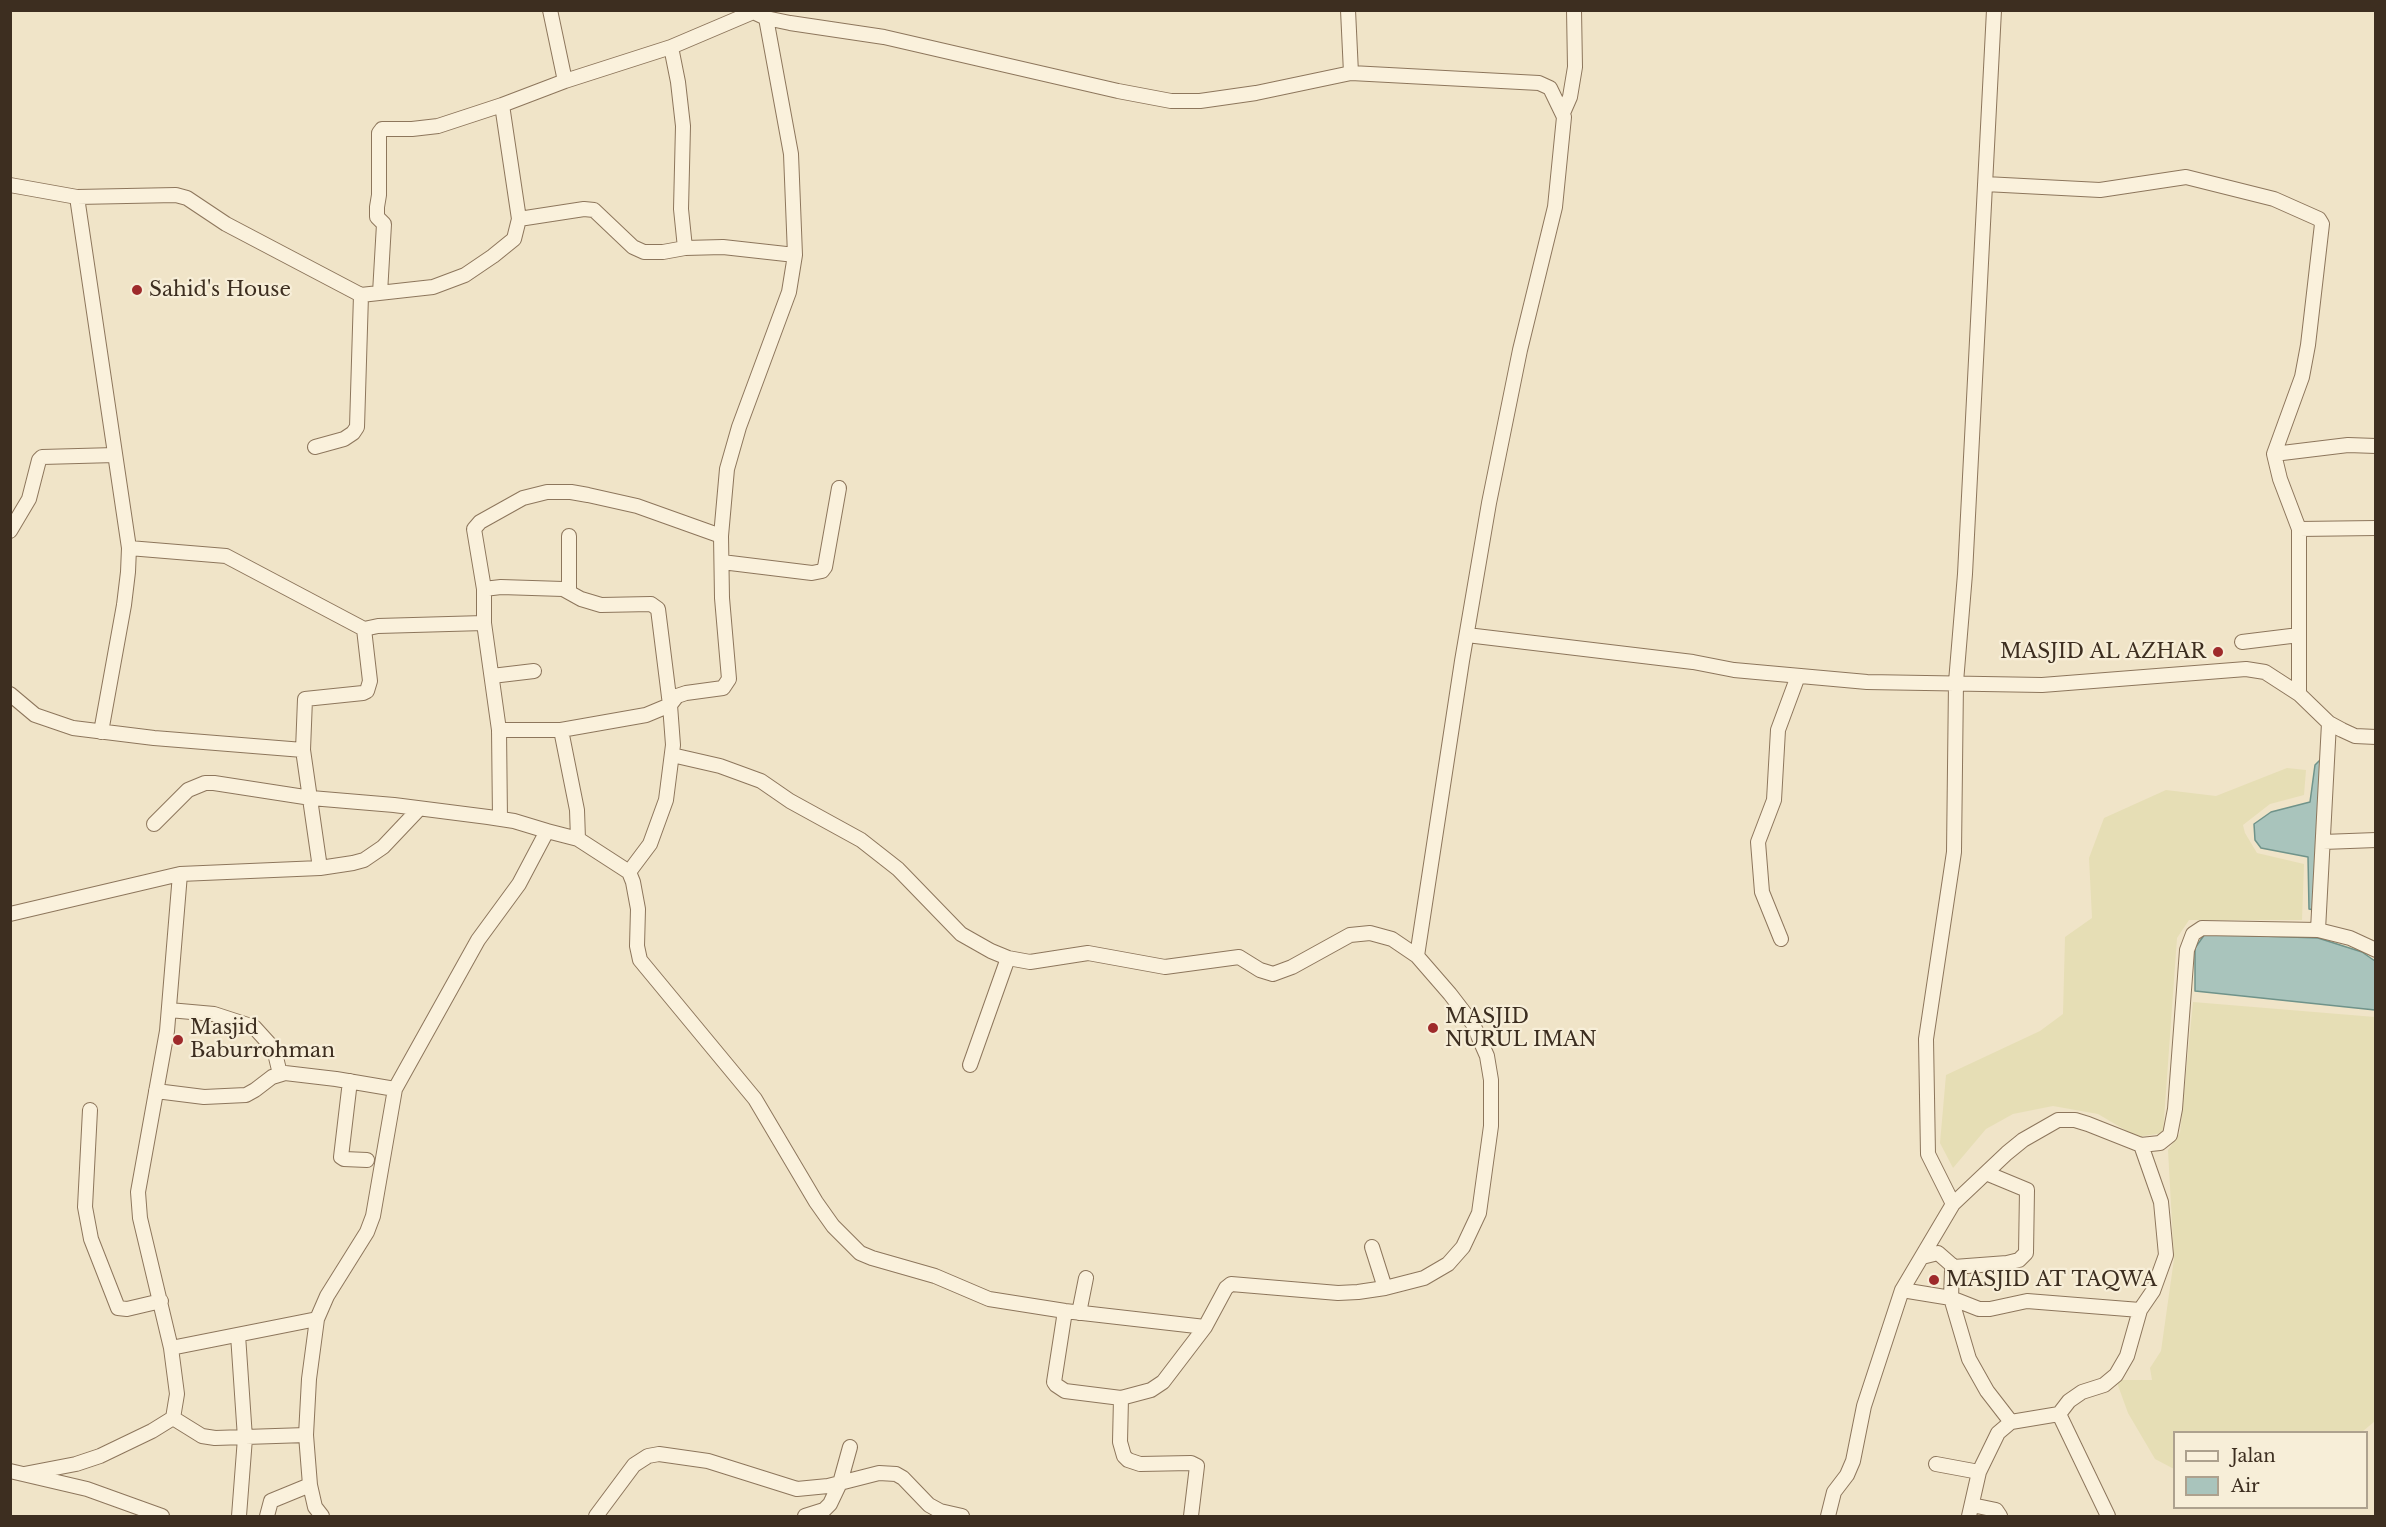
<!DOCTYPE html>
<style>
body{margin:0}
#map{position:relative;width:2386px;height:1527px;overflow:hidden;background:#f0e4c8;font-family:"Libre Baskerville",serif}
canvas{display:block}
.frame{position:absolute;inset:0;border:12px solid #3d2e20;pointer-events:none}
.legend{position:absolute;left:2173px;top:1431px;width:195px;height:78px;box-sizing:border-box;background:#f7eed8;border:2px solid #ada18e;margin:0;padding:8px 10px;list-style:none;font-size:18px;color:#3d2e20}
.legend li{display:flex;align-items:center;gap:12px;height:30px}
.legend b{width:30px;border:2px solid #ada18e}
</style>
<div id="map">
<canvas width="2386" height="1527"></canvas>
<div class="frame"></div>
<ul class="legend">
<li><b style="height:8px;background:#faf1dc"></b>Jalan</li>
<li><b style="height:16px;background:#a9c4bc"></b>Air</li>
</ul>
</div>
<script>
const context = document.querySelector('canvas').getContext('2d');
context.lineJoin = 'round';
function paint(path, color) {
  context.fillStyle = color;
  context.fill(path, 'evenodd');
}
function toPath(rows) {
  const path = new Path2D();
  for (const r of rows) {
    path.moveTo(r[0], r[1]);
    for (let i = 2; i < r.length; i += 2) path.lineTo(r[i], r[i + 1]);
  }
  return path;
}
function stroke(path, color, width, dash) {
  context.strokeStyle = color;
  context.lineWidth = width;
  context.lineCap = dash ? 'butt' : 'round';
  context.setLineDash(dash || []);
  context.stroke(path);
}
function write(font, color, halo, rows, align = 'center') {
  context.font = font + ' "Libre Baskerville",serif';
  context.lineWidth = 4.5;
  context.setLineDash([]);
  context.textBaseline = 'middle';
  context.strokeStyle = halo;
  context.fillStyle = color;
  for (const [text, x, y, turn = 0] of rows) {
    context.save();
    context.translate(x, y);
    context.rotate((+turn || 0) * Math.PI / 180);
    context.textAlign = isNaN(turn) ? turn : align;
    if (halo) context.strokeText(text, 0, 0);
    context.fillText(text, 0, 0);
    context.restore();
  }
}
paint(toPath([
 [2287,768,2306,770,2304,795,2270,804,2243,825,2245,833,2257,853,2304,864,2302,920,2189,920,2177,938,2163,1133,2137,1137,2098,1114,2053,1106,2013,1114,1986,1129,1953,1168,1940,1143,1946,1075,2040,1031,2063,1014,2065,937,2092,918,2089,858,2104,818,2166,790,2216,796],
 [2193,1002,2375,1017,2375,1421,2362,1432,2174,1432,2174,1469,2155,1459,2128,1413,2116,1380,2152,1380,2150,1368,2161,1351,2174,1259,2168,1150,2180,1133]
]), '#e6deb5');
const water = toPath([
 [2324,756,2314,910,2309,909,2308,857,2261,848,2255,840,2254,824,2271,812,2310,802,2315,765,2324,756],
 [2205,934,2318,938,2362,952,2375,961,2375,1010,2195,991,2195,948,2205,934]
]);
paint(water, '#a9c4bc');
stroke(water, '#6f938a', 1.5);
const minor = toPath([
 [550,10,565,81],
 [1348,10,1351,73],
 [671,47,751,13],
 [1563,113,1570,97,1575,67,1574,10],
 [1985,184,2100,190,2186,177,2274,199,2319,219,2322,224,2308,345,2302,377,2274,454,2280,479,2299,529,2299,694],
 [10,185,77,197,176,195,187,198,226,224,361,295,433,287,465,275,493,256,514,239,519,219,502,105,565,81,671,47,678,82,683,126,681,209,685,248,723,247,795,255],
 [77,197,129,548,128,572,124,605,101,732],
 [519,219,584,209,594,210,633,247,644,252,663,252,685,248],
 [380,293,384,224,377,217,377,207,379,195,379,133,382,129,412,129,438,126,502,105],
 [315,447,344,439,353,433,357,427,361,295],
 [2274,454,2348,445,2376,446],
 [2299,529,2376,528],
 [10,531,29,499,39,460,42,457,115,455],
 [129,548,226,556,364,629],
 [722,562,812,573,822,571,825,567,839,488],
 [484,589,474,529,480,522,523,498,547,492,571,492,588,495,637,506,721,536],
 [569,592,569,536],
 [1467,635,1693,662,1734,670,1867,682,2042,685,2246,669,2265,672,2299,694,2329,723,2342,730,2355,736,2376,737],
 [2242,642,2299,635],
 [492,676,534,671],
 [10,694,35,715,73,728,154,738,303,750,320,868],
 [499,730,561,730],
 [303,750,305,699,363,693,367,691,370,681,364,629,378,626,484,623],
 [672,755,720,766,761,781,790,801,861,840,898,869,961,934,991,951,1008,958,1030,962,1088,953,1165,967,1239,957,1260,970,1273,974,1292,967,1350,935,1370,933,1392,939,1417,956,1462,661,1489,503,1520,350,1555,207,1564,117,1550,88,1539,83,1351,73,1256,93,1200,101,1171,101,1118,91,884,37,790,23,766,18,749,10],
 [500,819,499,730,484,623,484,589,501,587,563,589,581,599,601,605,651,604,658,609,670,705,646,715,561,730,577,810,578,839],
 [154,824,188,790,205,783,214,783,311,798,394,805,488,817,514,821,547,831,519,884,478,940,395,1089,373,1216,367,1232,327,1296,317,1319,309,1379,306,1435,310,1485,315,1507,322,1516],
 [547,831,578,839,629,872,650,844,666,800,673,745,670,705,677,696,686,693,723,688,729,679,722,598,721,536,727,469,739,427,789,292,795,255,791,154,766,18],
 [2323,842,2376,840],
 [629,872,633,882,638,909,637,946,640,960,755,1099,816,1202,833,1226,860,1253,872,1258,935,1276,989,1299,1065,1311,1205,1327],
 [10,914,180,874],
 [2318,930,2329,723],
 [1781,939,1762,892,1758,842,1774,800,1778,730,1798,676],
 [169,1010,214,1014,254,1027,274,1049,280,1074],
 [970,1065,1008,958],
 [350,1081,341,1157,344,1159,367,1160],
 [156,1091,204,1097,246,1095,255,1090,272,1077,285,1073,336,1079,395,1089],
 [90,1110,85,1207,91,1239,118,1308,127,1309,161,1301],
 [1986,1173,2027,1190,2026,1253,2019,1260,2007,1263,1954,1267,1952,1270,1951,1298,1969,1359,1987,1391,2011,1422],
 [1953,1204,1928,1154,1926,1039,1954,852,1956,682,1965,574,1994,10],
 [1372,1247,1385,1288],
 [1922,1257,1938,1253,1954,1267],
 [1902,1290,1951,1298,1979,1309,1990,1309,2027,1301,2140,1310],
 [1065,1311,1054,1382,1056,1385,1065,1391,1121,1398,1151,1390,1163,1382,1205,1327,1226,1288,1231,1284,1338,1293,1358,1292,1385,1288,1424,1278,1448,1264,1463,1247,1479,1213,1491,1126,1491,1080,1487,1056,1473,1024,1450,994,1417,956],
 [1079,1313,1086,1278],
 [238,1335,245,1438,239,1516],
 [171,1348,317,1319],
 [1121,1398,1120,1442,1124,1456,1128,1460,1140,1464,1191,1463,1197,1466,1191,1516],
 [2059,1414,2108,1516],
 [173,1418,202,1436,215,1438,306,1435],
 [1936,1464,1979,1472],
 [10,1471,87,1489,162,1516],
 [24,1474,76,1464,100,1456,152,1431,173,1418,177,1394,171,1348,140,1218,138,1192,167,1031,180,874,320,868,353,863,364,860,383,847,419,809],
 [1972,1505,1996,1510,2000,1516],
 [267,1516,271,1501,310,1485],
 [596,1516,634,1465,648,1456,659,1454,708,1461,797,1489,828,1486,879,1473,896,1474,903,1478,929,1505,940,1511,962,1516],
 [805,1516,824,1510,830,1504,840,1483,850,1447],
 [1828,1516,1834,1492,1847,1475,1853,1461,1864,1406,1902,1290,1953,1204,2007,1153,2023,1140,2058,1120,2075,1120,2088,1124,2141,1145,2160,1143,2170,1135,2175,1109,2187,950,2193,934,2202,928,2318,930,2350,938,2376,950],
 [1969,1516,1979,1472,1998,1433,2011,1422,2059,1414,2069,1401,2082,1392,2104,1385,2116,1375,2127,1356,2140,1310,2153,1291,2166,1255,2161,1202,2141,1145]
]);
stroke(minor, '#8d765c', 16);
stroke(minor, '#faf1dc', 14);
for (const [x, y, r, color] of [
 [137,290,6,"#9e2a2b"],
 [2218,652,6,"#9e2a2b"],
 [1433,1028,6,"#9e2a2b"],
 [178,1040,6,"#9e2a2b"],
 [1934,1280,6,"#9e2a2b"]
]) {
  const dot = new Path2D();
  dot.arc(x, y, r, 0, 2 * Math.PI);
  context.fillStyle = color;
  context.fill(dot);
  stroke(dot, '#f7eed8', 2);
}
write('20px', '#3d2e20', '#f7eed8', [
 ["Sahid's House",149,290],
 ["MASJID AL AZHAR",2206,652,"right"],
 ["MASJID",1445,1017],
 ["NURUL IMAN",1445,1040],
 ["Masjid",190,1028],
 ["Baburrohman",190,1051],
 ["MASJID AT TAQWA",1946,1280]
], 'left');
</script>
